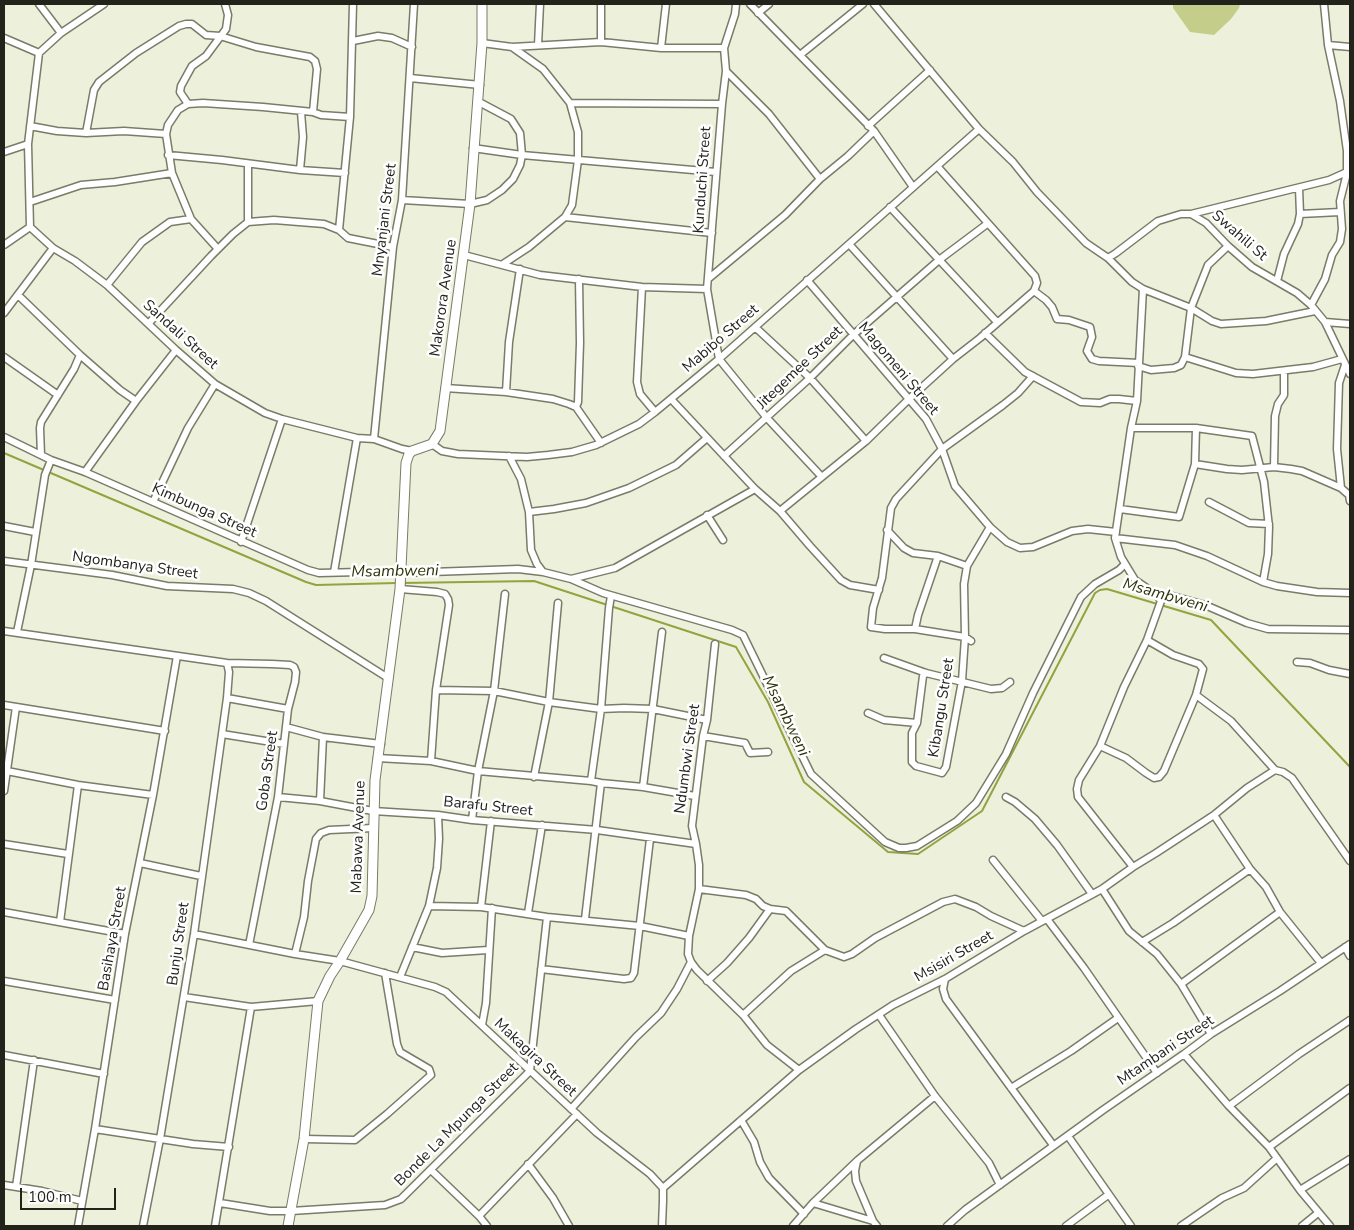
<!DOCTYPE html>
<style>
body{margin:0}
#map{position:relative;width:1354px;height:1230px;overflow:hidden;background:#edf1db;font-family:"Nunito Sans",sans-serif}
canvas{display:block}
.frame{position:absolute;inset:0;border:5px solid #22241c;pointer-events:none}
.scale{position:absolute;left:20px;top:1188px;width:96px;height:22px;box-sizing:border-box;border:2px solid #22241c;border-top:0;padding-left:6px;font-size:15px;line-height:18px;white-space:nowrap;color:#22241c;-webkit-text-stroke:4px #fff;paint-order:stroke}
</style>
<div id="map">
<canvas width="1354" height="1230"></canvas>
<div class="frame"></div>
<div class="scale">100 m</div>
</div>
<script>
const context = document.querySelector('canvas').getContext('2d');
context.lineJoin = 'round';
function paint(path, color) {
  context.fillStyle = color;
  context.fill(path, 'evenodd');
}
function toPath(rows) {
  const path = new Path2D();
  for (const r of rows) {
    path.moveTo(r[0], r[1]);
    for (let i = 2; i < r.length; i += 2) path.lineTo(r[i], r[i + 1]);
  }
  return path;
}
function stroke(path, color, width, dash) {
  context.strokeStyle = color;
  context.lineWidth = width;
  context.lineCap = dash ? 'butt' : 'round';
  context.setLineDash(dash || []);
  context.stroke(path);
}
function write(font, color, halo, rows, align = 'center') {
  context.font = font + ' "Nunito Sans",sans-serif';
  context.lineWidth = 5;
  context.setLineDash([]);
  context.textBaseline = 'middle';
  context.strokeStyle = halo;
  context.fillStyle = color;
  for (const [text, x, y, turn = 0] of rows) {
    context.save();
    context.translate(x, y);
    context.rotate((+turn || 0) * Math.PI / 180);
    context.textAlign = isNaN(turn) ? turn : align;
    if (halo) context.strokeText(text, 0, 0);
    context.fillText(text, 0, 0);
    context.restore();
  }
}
paint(toPath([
 [1173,4,1240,4,1239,8,1231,19,1214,35,1190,32,1173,8]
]), '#c4ce8a');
stroke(toPath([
 [4,453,306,582,316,585,397,583],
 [402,583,534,581,736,647,768,702,804,782,888,852,918,854,982,811,1095,593,1100,590,1107,589,1211,620,1350,767]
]), '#96a13f', 2);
const street = toPath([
 [39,4,61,33],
 [736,4,735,14,724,48,726,71,722,104,707,289,719,359,767,418,821,476],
 [750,4,874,131,913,187],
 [874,4,979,129,1013,162,1037,192,1086,243,1108,258,1116,253,1158,221,1181,214,1191,214,1206,223,1228,246,1252,267,1297,293,1311,305,1325,322,1350,374],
 [758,13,769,4],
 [4,38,39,53],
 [353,41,378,36,392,38,412,47],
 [601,42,601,4],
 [482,43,512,47,601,42,661,48,724,48],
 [538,45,540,4],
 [1328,45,1350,47],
 [661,48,666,4],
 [800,55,863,4],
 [726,71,769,114,820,179],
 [410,78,480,85],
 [570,103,722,104],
 [188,104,180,92,181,86,192,66,206,56,226,29,228,15,225,4],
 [30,126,57,131,86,133,124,131,166,134],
 [868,126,930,70],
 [86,133,94,90,99,82,136,53,179,26,186,24,192,24,206,35,220,36,256,47,310,57,315,61,317,69,313,112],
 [28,144,30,227,53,248,75,261,107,285,176,350,215,384,265,413,282,419,357,438,374,439,402,449,412,451],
 [473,148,522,155,716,172],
 [4,152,28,144,39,53,61,33,104,4],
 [168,155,222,160,300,170,345,173],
 [248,164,248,222],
 [300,170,303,137,301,112],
 [402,200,470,204,487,200,502,190,513,179,520,165,522,155,520,133,511,119,479,102],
 [30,202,81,185,115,182,172,173],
 [890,207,997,322],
 [1191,214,1329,180,1349,171],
 [1300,214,1340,212],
 [565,217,712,233],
 [339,230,350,117,353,4],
 [849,244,953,359],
 [4,245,30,227],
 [218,249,191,219,172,173,166,134,168,125,178,110,188,104,203,103,263,107,313,112,321,115,350,117],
 [464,255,540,275,642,287,707,289],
 [1108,258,1132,282,1143,289,1191,308,1212,321,1221,324,1266,321,1315,311],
 [503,264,529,247,565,217,572,205,578,160,578,132,570,103,543,69,512,47],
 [708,279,785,215,820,179,848,156,874,131],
 [807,280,926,419,942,449,955,486,990,527,1007,542,1020,548,1033,547,1072,531,1088,529,1116,532],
 [1277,281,1284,254,1298,224,1300,214,1299,188],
 [107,285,142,242,170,222,191,219],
 [642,287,637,382,640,394,655,412],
 [1034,291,1046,300,1052,307,1057,319,1069,320,1090,327,1092,337,1087,351,1092,359,1099,361,1139,363],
 [18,295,80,355,120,390,136,401],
 [1311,305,1325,279,1332,255,1340,242,1342,229,1340,201,1347,173,1347,151,1340,101,1328,45,1324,4],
 [4,313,53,248],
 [1325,322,1350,324],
 [149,323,211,256,233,234,248,222,274,220,324,224,339,230,348,238,393,247],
 [755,327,810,378,866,441],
 [985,333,1025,372,1081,402,1100,403,1110,399,1119,399,1137,401],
 [4,357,58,395],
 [1185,357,1236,373,1253,374,1313,367,1342,359],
 [1345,365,1339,383,1337,449,1341,488,1349,495,1350,501],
 [1138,366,1151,370,1174,368,1181,365,1185,357,1191,308,1208,265,1228,246],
 [445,388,506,392,553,399,569,404,576,407,601,443],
 [506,392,509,342,520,269],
 [671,399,755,489,780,511,810,546,841,580,850,585,879,590],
 [576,407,578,402,580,343,579,279],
 [1131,428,1196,428,1252,436,1264,482,1269,527,1268,554,1263,582],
 [4,437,51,460,85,472,308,570,319,573,401,571],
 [374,439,393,247,402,200,414,4],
 [432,444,442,451,458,454,527,457,548,455,572,452,596,445,639,424,655,412,719,359,979,129],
 [41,455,40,428,41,422,74,369,80,355],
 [509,456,521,479,529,512,531,550,537,564,543,572],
 [724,456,810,378,853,335,939,260,987,224],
 [1195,464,1227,469,1242,470,1274,467,1291,469,1302,471,1341,488],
 [1274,467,1275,416,1278,404,1284,395,1284,371],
 [85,472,136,401,176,350],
 [153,502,188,428,215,384],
 [1209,502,1249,523,1269,524],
 [1120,509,1179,517,1195,464,1196,428],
 [780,511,866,441,909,399,953,359,980,338,1034,291,1037,283,1035,276,937,166],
 [529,512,554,509,586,503,629,488,676,465,707,438],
 [707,515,723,540],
 [4,526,35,532],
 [887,530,904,548,913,553,938,556,967,566],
 [1115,538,1175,545,1207,556,1263,582,1277,586,1317,592,1350,593],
 [241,542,282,419],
 [4,561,112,575,167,586,233,589,249,593,266,601,388,678],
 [334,572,357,438],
 [402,573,518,569,543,572,571,579,603,593,732,630,743,635,811,774,885,842,899,848,906,848,917,846,957,821,976,803,1006,754,1033,693,1081,597,1095,584,1119,570,1125,564],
 [571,579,615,568,755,489],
 [400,589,437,592,445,594,448,599,449,605,436,690,431,761],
 [1157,595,1169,595,1205,605,1247,623,1268,629,1350,630],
 [915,629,918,615,938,556],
 [4,631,227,663,272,664,290,665,294,667,296,672,295,682,288,709,278,797,249,945],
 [17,632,31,565,45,475,51,460],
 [971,641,965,637,915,629,885,629,871,627,873,608,882,578,891,508,896,499,942,449,1003,405,1018,393,1033,376],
 [715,644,707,720,703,736,692,826,696,844,699,865,699,889,689,936,688,954,691,962,697,970,743,1015,767,1045,799,1070],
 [884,658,926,673,991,689,1002,688,1010,682],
 [1297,662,1310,663,1329,670,1350,674],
 [926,673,923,676,917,723,912,733,912,762,916,766,942,773,946,767,962,681,965,637,964,584,967,566,990,527],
 [436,690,494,691,549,702,601,709,624,708,653,709,707,720],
 [1196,695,1231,721,1275,770,1283,772,1292,778,1350,861],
 [227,698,288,709],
 [4,705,165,731],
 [868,713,884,720,917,723],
 [286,727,323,737,381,744],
 [222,734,284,744],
 [703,736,745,743,750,753,768,752],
 [1100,746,1126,758,1146,773,1154,778,1159,777,1164,771,1196,695,1203,669,1199,664,1173,655,1147,640],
 [377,758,431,761,478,771,591,781,601,783,643,787,695,796],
 [7,771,78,785,153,795],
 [534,777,549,702,558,603],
 [591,781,601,709,609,608,611,596],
 [643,787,662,632],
 [4,791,16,707],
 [278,797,320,801,373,811,438,815,472,820,597,830,696,844],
 [1006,797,1015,802,1035,819,1057,845,1092,894],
 [320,801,323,737],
 [1214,815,1250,869,1266,887,1280,912,1321,963],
 [472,820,478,771,494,691,505,594],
 [4,844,68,854],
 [993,860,1042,921],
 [140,863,201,876],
 [1133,867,1078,797,1077,789,1079,780,1100,746,1124,687,1147,640,1161,601,1157,595,1135,580,1121,557,1115,538,1131,428,1137,401,1143,289],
 [699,889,746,895,756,899,763,906,770,909,786,911,825,950,844,957,852,954,875,938,943,902,955,899,976,907,991,916,1024,931],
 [1102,889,1129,931,1157,954,1181,984,1211,1034],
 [429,906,481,907,547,917,640,926,689,936],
 [481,907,491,821],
 [4,912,125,934],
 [528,913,542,825],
 [585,919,601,783],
 [1047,919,1084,968,1157,1073],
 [60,922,78,785],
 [194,934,295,954,340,961,435,987,446,992,597,1133,650,1174,663,1188,663,1201,662,1226],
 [1142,942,1173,923,1250,869],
 [412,947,442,953,488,950],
 [1345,947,1350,956],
 [295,954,304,917,308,881,316,839,321,833,329,830,373,828],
 [541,969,624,979,631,978,634,973,650,839],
 [400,977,429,906,437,868,439,839,438,815],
 [945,979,943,989,946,999,1053,1145],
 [4,981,115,1000],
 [707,981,727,963,749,938,770,909],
 [1181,984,1280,912],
 [184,997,251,1007,318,1001],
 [743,1015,791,971,825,950],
 [879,1015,935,1096,989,1163,1000,1185],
 [482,1025,486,1003,492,908],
 [1184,1054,1229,1106,1269,1147,1300,1190,1330,1226],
 [4,1055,104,1074],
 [1011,1088,1071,1051,1118,1018],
 [1229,1106,1299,1054,1350,1020],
 [571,1109,636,1037,661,1013,677,989,691,962],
 [741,1120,754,1142,760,1162,769,1178,804,1214],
 [95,1129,193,1144,229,1147],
 [1068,1136,1131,1226],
 [304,1139,355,1140,387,1114,431,1075,429,1069,400,1052,397,1044,385,973],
 [1269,1147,1350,1088],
 [857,1161,855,1171,856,1181,873,1221],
 [528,1164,553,1198,569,1226],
 [431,1170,479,1216,487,1226],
 [4,1185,42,1191,82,1201],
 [16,1187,34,1060],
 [663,1188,799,1070,856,1029,893,1005,945,979,1024,931,1102,889,1133,867,1156,853,1214,815,1247,788,1275,770],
 [1300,1190,1350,1159],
 [220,1203,270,1211,291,1211,385,1205,401,1199,530,1071,547,917],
 [813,1203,873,1221,877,1226],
 [479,1216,577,1114],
 [78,1226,95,1129,125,934,153,795,177,656],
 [143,1226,160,1139,194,934,227,698,229,672,227,663],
 [215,1226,251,1007],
 [793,1226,813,1203,858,1160,935,1096],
 [947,1226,965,1210,1103,1110,1184,1054,1211,1034,1280,991,1350,944],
 [1066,1226,1108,1195],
 [1181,1226,1222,1198,1244,1188,1276,1159],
 [1302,1226,1318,1213]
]);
const secondary = toPath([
 [288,1226,304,1139,318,1001,330,976,340,961,369,910,372,896,375,780,400,589,406,463,409,454,412,451,432,444,440,431,470,204,482,43,482,4]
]);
stroke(street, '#787c68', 9);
stroke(secondary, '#787c68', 11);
stroke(street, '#fff', 6);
stroke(secondary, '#fff', 9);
write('15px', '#22241c', '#fff', [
 ["Kunduchi Street",703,180,-86],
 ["Mnyanjani Street",385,220,-83],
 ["Swahili St",1239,236,41],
 ["Makorora Avenue",444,298,-82],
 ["Sandali Street",180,335,42],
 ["Mabibo Street",721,339,-41],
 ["Jitegemee Street",800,368,-44],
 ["Magomeni Street",898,369,50],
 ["Kimbunga Street",204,511,24],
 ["Ngombanya Street",135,566,8],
 ["Kibangu Street",942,708,-81],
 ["Ndumbwi Street",688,759,-82],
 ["Goba Street",268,771,-82],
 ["Barafu Street",488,807,6],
 ["Mabawa Avenue",359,837,-88],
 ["Basihaya Street",113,939,-80],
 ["Bunju Street",179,944,-82],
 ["Msisiri Street",954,957,-30],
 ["Mtambani Street",1166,1051,-34],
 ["Makagira Street",535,1058,43],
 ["Bonde La Mpunga Street",457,1125,-45]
]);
write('italic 16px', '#2d3107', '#fff', [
 ["Msambweni",395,572,-1],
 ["Msambweni",1165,596,16],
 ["Msambweni",785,716,64]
]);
</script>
